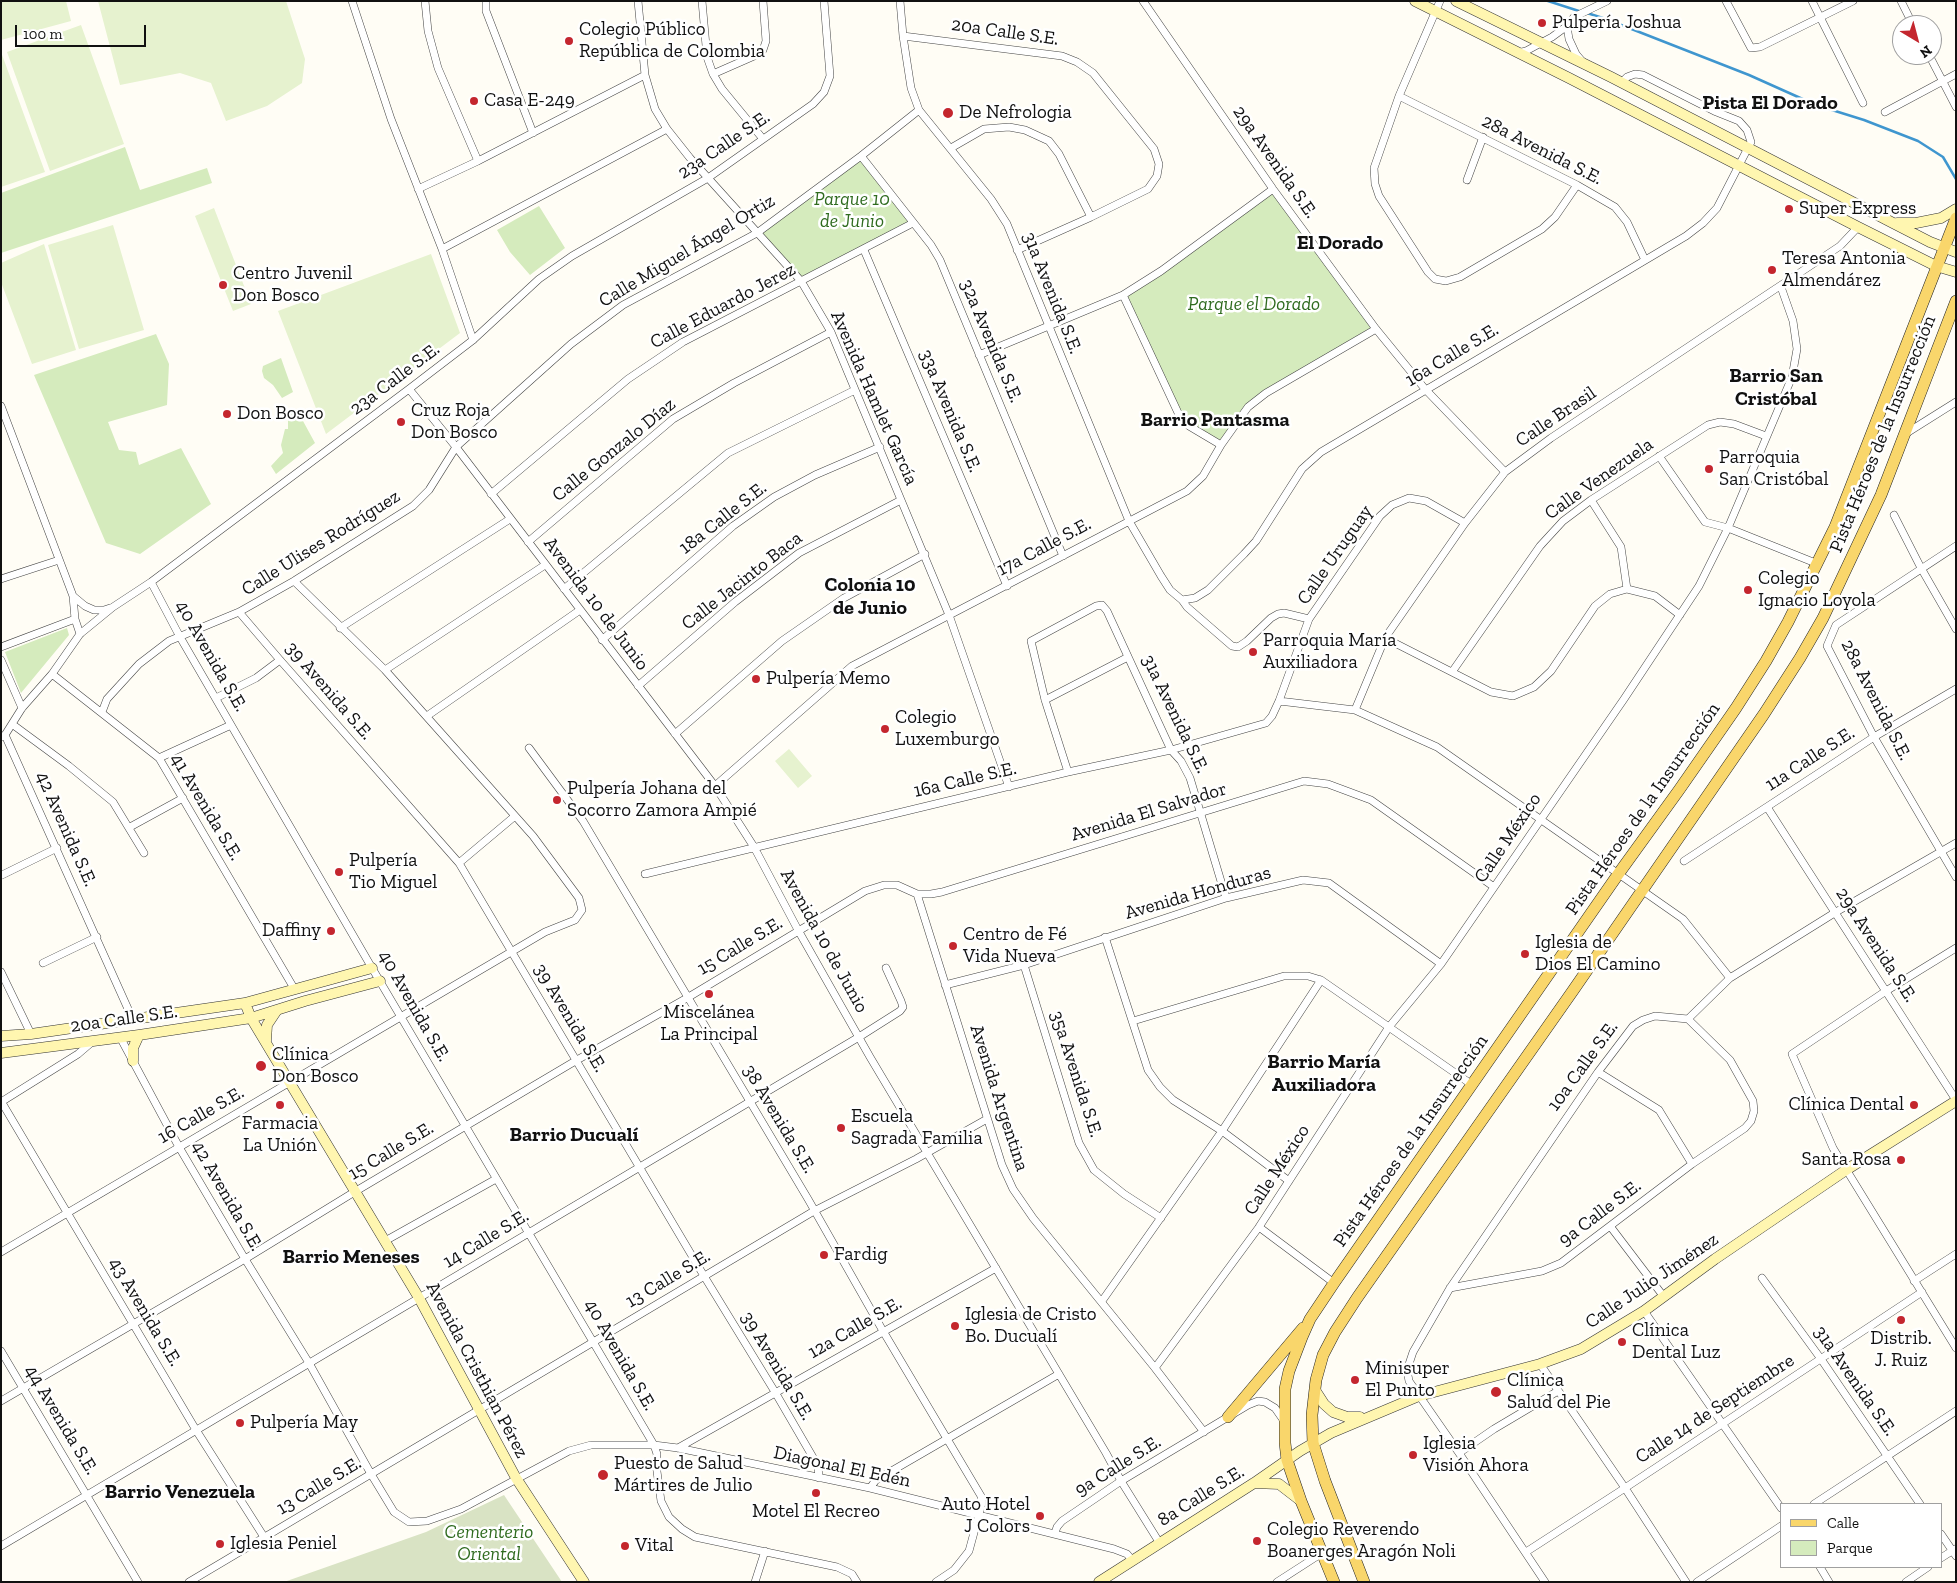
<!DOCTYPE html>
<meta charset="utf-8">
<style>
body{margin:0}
#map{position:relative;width:1957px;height:1583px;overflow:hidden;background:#fffdf5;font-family:"Zilla Slab",serif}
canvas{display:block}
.frame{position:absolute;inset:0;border:2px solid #111;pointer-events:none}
.legend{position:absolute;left:1780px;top:1503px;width:162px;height:65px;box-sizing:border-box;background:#fff;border:1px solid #a0a0a0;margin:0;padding:6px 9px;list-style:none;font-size:15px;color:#111}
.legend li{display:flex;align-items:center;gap:10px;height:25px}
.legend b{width:25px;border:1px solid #a0a0a0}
.north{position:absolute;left:1892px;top:15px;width:50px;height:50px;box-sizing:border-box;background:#fff;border:1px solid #a0a0a0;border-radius:50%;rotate:143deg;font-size:14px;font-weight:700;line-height:20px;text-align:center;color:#111}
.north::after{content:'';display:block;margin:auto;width:18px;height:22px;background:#c4262e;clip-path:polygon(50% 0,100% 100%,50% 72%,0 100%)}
.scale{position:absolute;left:15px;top:25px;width:131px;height:22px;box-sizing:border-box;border:2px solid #111;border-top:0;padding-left:6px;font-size:15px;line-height:18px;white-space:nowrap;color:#111;-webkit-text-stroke:4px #fff;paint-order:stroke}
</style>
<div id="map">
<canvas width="1957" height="1583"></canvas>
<div class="frame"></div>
<ul class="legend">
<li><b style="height:6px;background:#f9d66b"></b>Calle</li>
<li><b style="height:14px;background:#d5ebbd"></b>Parque</li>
</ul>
<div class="north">N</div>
<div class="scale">100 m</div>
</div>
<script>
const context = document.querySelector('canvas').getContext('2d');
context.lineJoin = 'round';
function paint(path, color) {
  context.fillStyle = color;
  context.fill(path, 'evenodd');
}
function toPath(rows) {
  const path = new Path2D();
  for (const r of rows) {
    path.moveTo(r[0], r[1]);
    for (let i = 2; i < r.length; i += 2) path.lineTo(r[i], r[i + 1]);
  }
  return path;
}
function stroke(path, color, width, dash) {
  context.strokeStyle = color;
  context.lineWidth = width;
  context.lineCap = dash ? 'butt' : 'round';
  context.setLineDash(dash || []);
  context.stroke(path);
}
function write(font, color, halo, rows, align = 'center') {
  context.font = font + ' "Zilla Slab",serif';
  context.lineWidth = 5;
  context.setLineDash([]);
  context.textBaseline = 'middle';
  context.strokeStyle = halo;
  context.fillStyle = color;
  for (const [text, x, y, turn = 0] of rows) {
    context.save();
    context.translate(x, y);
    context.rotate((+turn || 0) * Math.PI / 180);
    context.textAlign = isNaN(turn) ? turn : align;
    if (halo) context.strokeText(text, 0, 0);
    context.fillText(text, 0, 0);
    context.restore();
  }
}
paint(toPath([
 [125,147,140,190,207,168,212,183,1,253,1,193],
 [861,156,913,223,801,281,757,233],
 [1273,189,1376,329,1248,407,1221,445,1180,417,1123,295],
 [539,206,565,248,530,275,510,252,497,230],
 [156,334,169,364,167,405,108,422,119,450,136,452,139,465,181,448,211,504,140,554,106,543,34,375],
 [281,358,293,392,282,398,273,385,264,378,262,371,263,366],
 [297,410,315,443,276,474,271,466,283,453,281,445,285,429,288,429,288,419,285,418],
 [67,628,69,635,21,693,5,652]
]), '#d5ebbd');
paint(toPath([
 [504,1495,562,1582,284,1582,426,1532]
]), '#d9e3c4');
paint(toPath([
 [1,1,66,1,71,21,1,40],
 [98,1,286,1,305,59,302,83,267,106,226,121,211,83,180,73,120,85],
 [81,25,124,144,50,171,7,52],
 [1,52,45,172,1,187],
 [214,208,251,304,233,311,195,216],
 [113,225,144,330,79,349,48,245],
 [44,244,76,350,32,364,1,282,1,263],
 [431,254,460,333,326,434,278,311],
 [789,749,812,776,798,788,775,761]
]), '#e6f2cf');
stroke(toPath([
 [1548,1,1582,12],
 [1587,13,1606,19,1749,75,1816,105,1864,120,1918,141,1943,157,1956,179]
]), '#3f96cf', 2.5);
const street = toPath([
 [352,1,391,119,442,249,473,340],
 [425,1,428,31,438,68,478,161],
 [486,1,486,11,533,133],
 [638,1,645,75,655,109,667,129,690,158,801,281,831,332,949,615,1009,787],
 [702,1,707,57,713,74,722,89,763,139],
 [900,1,903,36,911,88,919,110,991,199,1007,224,1129,521,1161,576,1170,590,1182,600,1187,607,1232,646,1238,647,1247,641,1271,618,1278,614,1284,613,1309,619],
 [1143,1,1273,189,1376,329,1425,389,1505,472],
 [1440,1,1399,96,1374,168,1375,184,1379,196,1428,272,1435,279,1446,281,1460,277,1542,229,1555,217,1577,185],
 [1726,1,1751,48,1760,47,1853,1],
 [1812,1,1863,103],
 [1901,1,1913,25],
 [1567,26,1569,39,1576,54,1582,61],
 [903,36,1062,56,1077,62,1093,73,1154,149,1159,164,1157,176,1148,189,1091,217,1017,250],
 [1518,53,1526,51,1552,37,1567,26,1574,17,1607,1],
 [1929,55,1956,107],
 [713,74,754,56,763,50,766,41,763,1],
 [1399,96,1577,185,1615,207,1627,222,1645,260],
 [1885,112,1956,74],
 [951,148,984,129,1009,127,1025,130,1049,141,1059,154,1091,217],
 [861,156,931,245,940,260,1063,556],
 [1467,180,1483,137],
 [418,189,478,161,645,75],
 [442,249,667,129],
 [864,250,1007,586],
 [1123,295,1180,417,1189,426,1221,445],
 [979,355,1123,295,1161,271,1273,189],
 [409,389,456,447,715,786,754,847,798,930,870,1057,1106,1453,1121,1481,1159,1542],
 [1,406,73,596,75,619,80,634],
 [1905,434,1956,402],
 [1659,456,1705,522,1728,528,1818,564],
 [491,494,628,379,683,342,913,223],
 [1591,500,1621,547,1627,589],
 [1894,515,1921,568,1956,629],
 [528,542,673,419,734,383,831,332],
 [1956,546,1836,625,1827,646,1874,737,1956,877],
 [1,579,59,560],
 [151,582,180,637,372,968,654,1445,657,1454,656,1464,661,1501,669,1517,682,1529,695,1537,837,1567,852,1574,857,1582],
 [564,589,728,453,855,390],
 [73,596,85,606,94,610,104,610,110,608],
 [1182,600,1195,598,1208,590,1244,554,1256,541,1302,469,1321,452,1686,236,1703,223,1717,208,1751,142,1747,130,1739,121,1714,111,1643,75,1635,74,1627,77,1621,83],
 [239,612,280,660,459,863,704,1276,775,1392,818,1466,819,1478],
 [340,628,510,519],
 [1385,638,1491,692,1513,696,1534,687,1551,671,1595,606,1610,594,1627,589,1655,596,1680,615],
 [602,640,733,526,774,497,815,475,880,447],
 [1,647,75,619],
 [1,660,22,708],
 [385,670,545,565],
 [1452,672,1540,546,1563,521,1591,500,1708,425,1720,422,1734,424,1766,436],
 [52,674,159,758,295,990],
 [638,686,735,602,799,553,901,500],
 [216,698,256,678,280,660],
 [1045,700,1128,657],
 [1279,701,1355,710,1437,747,1683,919,1730,978],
 [1355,710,1385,638,1465,523,1505,472,1551,438,1840,246,1858,227],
 [102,712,107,699,139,664,169,641,239,612,294,581,413,506,429,490,456,447,571,344,623,305,757,233,861,156,919,110],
 [427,716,580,610],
 [12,724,69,766,113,802,144,853],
 [675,734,782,641,844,598,925,554],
 [5,735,133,1020],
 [1,737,5,735,22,708,52,674,80,634,113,607,151,582,409,389,473,340,539,279,572,256,708,178,813,104,824,92,830,76,824,1],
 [529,748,583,821,808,1199,883,1331,981,1496,982,1503,969,1551,954,1570,936,1582],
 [159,758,231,725],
 [1068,772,1045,700,1031,641,1096,606,1102,605,1107,611,1171,750,1181,761,1190,778,1226,898],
 [715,786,852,666,1187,491,1203,476,1221,445,1248,407,1266,393,1376,329],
 [1767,807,1956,1100],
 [130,827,183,798],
 [1684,861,1874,737,1956,689],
 [459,863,515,816],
 [645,874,1068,772,1171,750,1266,723,1272,716,1279,701,1309,619,1380,516,1392,505,1409,498,1426,501,1465,523],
 [2,875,57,848],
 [917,894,1002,1165,1013,1189,1033,1218,1155,1368,1204,1432],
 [1105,937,1148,1070,1160,1087,1173,1100,1222,1131,1289,1181],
 [1956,948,1886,991,1792,1054,1833,1148,1956,1348],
 [43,963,97,937],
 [1024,965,1079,1143,1094,1170,1124,1194,1161,1218],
 [1,972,31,1034],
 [945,985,1024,965,1226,898,1303,880,1329,883,1441,964],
 [1688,1019,1730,978,1836,912,1956,843],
 [1133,1021,1284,976,1308,976,1321,980,1471,1084],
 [120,1037,179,1147,245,1259,309,1363,371,1474,394,1512,409,1522,427,1521,461,1509,569,1451,591,1445,654,1445,678,1448,870,1488,1114,1549,1127,1554,1132,1560],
 [1598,1072,1659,1110,1692,1164],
 [1,1101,196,1430,264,1537],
 [1,1102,78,1054,92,1042],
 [1610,1226,1664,1297],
 [1259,1227,1334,1283],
 [385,1241,496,1179],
 [1,1252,545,932,575,920,582,910,579,898,533,836,385,670,294,581],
 [1762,1278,1821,1359,1920,1504],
 [1914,1281,1956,1254],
 [1450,1288,1542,1271,1561,1263,1692,1164,1745,1128,1751,1121,1754,1111,1753,1101,1730,1060,1688,1019],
 [1102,1301,1222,1131,1321,980],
 [1644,1311,1781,1508],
 [1,1351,138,1582],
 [1540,1364,1625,1488,1686,1582],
 [1155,1368,1259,1227,1389,1027,1441,964,1624,699,1699,586,1728,528,1792,377,1797,349,1793,321,1781,287],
 [1,1401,245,1259,356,1191,577,1060,687,998,865,891,884,885,897,885,917,894,931,894,942,892,1304,781,1328,784,1371,800,1494,887],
 [678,1448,996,1268],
 [1459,1453,1494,1429,1558,1391],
 [870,1488,876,1480,1059,1374],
 [1814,1504,1956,1411],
 [1055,1533,1057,1527,1062,1521,1121,1481,1248,1405,1258,1401,1265,1402,1275,1408,1284,1421],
 [1941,1534,1956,1556],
 [1,1546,859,1037,900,1011,903,1007,901,1001,886,968],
 [1526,1552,1625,1488,1922,1292],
 [1941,1558,1955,1549],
 [1820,1567,1829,1582],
 [189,1582,814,1211,916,1159,987,1119],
 [755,1582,765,1551],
 [1277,1582,1322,1553],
 [1545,1582,1459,1453,1409,1381,1407,1370,1413,1352,1450,1288,1598,1072,1633,1026,1643,1020,1655,1016,1688,1019],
 [1697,1582,1781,1526],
 [1906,1582,1928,1567]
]);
const secondary = toPath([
 [1415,1,1569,78,1858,227,1936,266,1956,272],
 [1456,1,1611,77,1893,223,1930,242,1956,252],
 [1897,223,1916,223,1941,218,1956,209],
 [245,1003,251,1018,419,1298,516,1478,584,1582],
 [1,1036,31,1034,245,1003,372,968],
 [266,1041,267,1025,277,1010],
 [1,1053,139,1035,251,1018,305,1001,380,981],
 [133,1061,133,1048,139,1035],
 [1315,1390,1324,1404,1333,1412,1347,1417,1360,1417],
 [1254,1483,1279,1484,1301,1501],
 [1099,1582,1254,1483,1300,1451,1331,1433,1419,1396,1540,1364,1581,1349,1644,1311,1715,1259,1846,1170,1956,1101]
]);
const primary = toPath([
 [1228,1417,1303,1328],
 [1334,1582,1301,1501,1287,1460,1285,1443,1285,1389,1289,1371,1302,1337,1310,1319,1334,1283,1619,873,1679,790,1736,708,1766,661,1788,622,1835,527,1956,218],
 [1364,1582,1325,1481,1313,1443,1312,1415,1316,1380,1323,1355,1335,1332,1357,1298,1572,992,1764,714,1800,658,1823,618,1881,495,1956,301]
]);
stroke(street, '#444', 8);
stroke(secondary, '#333', 11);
stroke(primary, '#222', 12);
stroke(street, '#fff', 7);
stroke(secondary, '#fff6b0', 10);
stroke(primary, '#f9d66b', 11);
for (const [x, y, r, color] of [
 [1542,23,5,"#c4262e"],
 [569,41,5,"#c4262e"],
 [474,101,5,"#c4262e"],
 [948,113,6,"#c4262e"],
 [1789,209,5,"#c4262e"],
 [1772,270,5,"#c4262e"],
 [223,285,5,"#c4262e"],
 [227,414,5,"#c4262e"],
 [401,422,5,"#c4262e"],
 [1709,469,5,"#c4262e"],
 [1748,590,5,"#c4262e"],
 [1253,652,5,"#c4262e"],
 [756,679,5,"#c4262e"],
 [885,729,5,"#c4262e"],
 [557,800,5,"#c4262e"],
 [339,872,5,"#c4262e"],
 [331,931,5,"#c4262e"],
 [953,946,5,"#c4262e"],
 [1525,954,5,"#c4262e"],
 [709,994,5,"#c4262e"],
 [261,1066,6,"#c4262e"],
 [280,1105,5,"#c4262e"],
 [1914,1105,5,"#c4262e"],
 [841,1128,5,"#c4262e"],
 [1901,1160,5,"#c4262e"],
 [824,1255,5,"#c4262e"],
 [1901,1320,5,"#c4262e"],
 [955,1326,5,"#c4262e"],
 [1622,1342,5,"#c4262e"],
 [1355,1380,5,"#c4262e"],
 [1496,1392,6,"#c4262e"],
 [240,1423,5,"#c4262e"],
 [1413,1455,5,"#c4262e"],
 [603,1475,6,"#c4262e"],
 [816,1493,5,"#c4262e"],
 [1040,1516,5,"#c4262e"],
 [1257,1541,5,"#c4262e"],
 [220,1544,5,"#c4262e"],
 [625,1546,5,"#c4262e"]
]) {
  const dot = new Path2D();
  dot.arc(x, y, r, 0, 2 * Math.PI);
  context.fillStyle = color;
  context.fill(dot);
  stroke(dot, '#fff', 2);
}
write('19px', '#111', '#fff', [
 ["Pulpería Joshua",1552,23],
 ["Colegio Público",579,30],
 ["República de Colombia",579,52],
 ["Casa E-249",484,101],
 ["De Nefrologia",959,113],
 ["Super Express",1799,209],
 ["Teresa Antonia",1782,259],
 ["Almendárez",1782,281],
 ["Centro Juvenil",233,274],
 ["Don Bosco",233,296],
 ["Cruz Roja",411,411],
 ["Don Bosco",411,433],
 ["Don Bosco",237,414],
 ["Parroquia",1719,458],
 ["San Cristóbal",1719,480],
 ["Colegio",1758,579],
 ["Ignacio Loyola",1758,601],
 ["Parroquia María",1263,641],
 ["Auxiliadora",1263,663],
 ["Pulpería Memo",766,679],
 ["Colegio",895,718],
 ["Luxemburgo",895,740],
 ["Pulpería Johana del",567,789],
 ["Socorro Zamora Ampié",567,811],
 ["Pulpería",349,861],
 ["Tio Miguel",349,883],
 ["Daffiny",321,931,"right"],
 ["Centro de Fé",963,935],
 ["Vida Nueva",963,957],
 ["Iglesia de",1535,943],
 ["Dios El Camino",1535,965],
 ["Miscelánea",709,1013,"center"],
 ["La Principal",709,1035,"center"],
 ["Clínica",272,1055],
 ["Don Bosco",272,1077],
 ["Clínica Dental",1904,1105,"right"],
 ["Escuela",851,1117],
 ["Sagrada Familia",851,1139],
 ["Farmacia",280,1124,"center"],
 ["La Unión",280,1146,"center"],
 ["Santa Rosa",1891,1160,"right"],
 ["Fardig",834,1255],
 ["Iglesia de Cristo",965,1315],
 ["Bo. Ducualí",965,1337],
 ["Clínica",1632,1331],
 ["Dental Luz",1632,1353],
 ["Distrib.",1901,1339,"center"],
 ["J. Ruiz",1901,1361,"center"],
 ["Minisuper",1365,1369],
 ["El Punto",1365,1391],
 ["Clínica",1507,1381],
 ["Salud del Pie",1507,1403],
 ["Pulpería May",250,1423],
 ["Iglesia",1423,1444],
 ["Visión Ahora",1423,1466],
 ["Puesto de Salud",614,1464],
 ["Mártires de Julio",614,1486],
 ["Auto Hotel",1030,1505,"right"],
 ["J Colors",1030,1527,"right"],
 ["Motel El Recreo",816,1512,"center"],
 ["Colegio Reverendo",1267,1530],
 ["Boanerges Aragón Noli",1267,1552],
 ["Iglesia Peniel",230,1544],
 ["Vital",635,1546]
], 'left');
write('19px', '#111', '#fff', [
 ["20a Calle S.E.",1005,32,8],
 ["23a Calle S.E.",724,145,-34],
 ["28a Avenida S.E.",1542,150,27],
 ["29a Avenida S.E.",1275,162,55],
 ["Calle Miguel Ángel Ortiz",687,251,-31],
 ["31a Avenida S.E.",1052,293,68],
 ["Calle Eduardo Jerez",723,306,-28],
 ["32a Avenida S.E.",991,341,67],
 ["16a Calle S.E.",1452,355,-31],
 ["23a Calle S.E.",395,379,-37],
 ["Avenida Hamlet García",874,398,66],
 ["33a Avenida S.E.",950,411,67],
 ["Calle Brasil",1556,417,-34],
 ["Pista Héroes de la Insurrección",1883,434,-68],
 ["Calle Gonzalo Díaz",614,450,-39],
 ["Calle Venezuela",1599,479,-35],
 ["18a Calle S.E.",723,518,-38],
 ["Calle Ulises Rodríguez",321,543,-32],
 ["17a Calle S.E.",1044,547,-28],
 ["Calle Uruguay",1335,555,-55],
 ["Calle Jacinto Baca",742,581,-38],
 ["Avenida 10 de Junio",596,604,53],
 ["40 Avenida S.E.",211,656,60],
 ["39 Avenida S.E.",329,691,49],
 ["28a Avenida S.E.",1876,700,63],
 ["31a Avenida S.E.",1175,714,64],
 ["11a Calle S.E.",1810,759,-33],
 ["16a Calle S.E.",965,780,-13],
 ["41 Avenida S.E.",206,807,59],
 ["Pista Héroes de la Insurrección",1643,809,-55],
 ["Avenida El Salvador",1149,812,-17],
 ["42 Avenida S.E.",66,829,66],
 ["Calle México",1508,838,-56],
 ["Avenida Honduras",1198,893,-16],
 ["Avenida 10 de Junio",824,941,61],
 ["29a Avenida S.E.",1876,945,57],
 ["15 Calle S.E.",740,946,-31],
 ["40 Avenida S.E.",414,1006,60],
 ["39 Avenida S.E.",570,1018,59],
 ["20a Calle S.E.",124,1019,-8],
 ["10a Calle S.E.",1583,1066,-54],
 ["35a Avenida S.E.",1076,1074,72],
 ["Avenida Argentina",999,1098,72],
 ["16 Calle S.E.",201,1115,-30],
 ["38 Avenida S.E.",779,1119,59],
 ["Pista Héroes de la Insurrección",1411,1141,-55],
 ["15 Calle S.E.",391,1151,-31],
 ["Calle México",1277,1170,-57],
 ["42 Avenida S.E.",227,1196,60],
 ["9a Calle S.E.",1600,1213,-37],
 ["14 Calle S.E.",486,1239,-31],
 ["13 Calle S.E.",668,1279,-31],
 ["Calle Julio Jiménez",1652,1281,-34],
 ["43 Avenida S.E.",145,1312,59],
 ["12a Calle S.E.",855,1328,-30],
 ["40 Avenida S.E.",620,1355,60],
 ["39 Avenida S.E.",777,1366,59],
 ["Avenida Cristhian Pérez",477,1370,62],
 ["31a Avenida S.E.",1855,1381,55],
 ["Calle 14 de Septiembre",1715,1409,-33],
 ["44 Avenida S.E.",61,1420,59],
 ["9a Calle S.E.",1118,1466,-32],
 ["Diagonal El Edén",842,1467,12],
 ["13 Calle S.E.",319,1486,-31],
 ["8a Calle S.E.",1201,1496,-32]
]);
write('italic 19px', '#2f6b1f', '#fff', [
 ["Parque 10",852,200],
 ["de Junio",852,222],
 ["Parque el Dorado",1254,305],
 ["Cementerio",489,1533],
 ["Oriental",489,1555]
]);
write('bold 20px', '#111', '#fff', [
 ["Pista El Dorado",1770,103],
 ["El Dorado",1340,243],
 ["Barrio San",1776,376],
 ["Cristóbal",1776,399],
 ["Barrio Pantasma",1215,420],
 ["Colonia 10",870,585],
 ["de Junio",870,608],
 ["Barrio María",1324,1062],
 ["Auxiliadora",1324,1085],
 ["Barrio Ducualí",574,1135],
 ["Barrio Meneses",351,1257],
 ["Barrio Venezuela",180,1492]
]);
</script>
